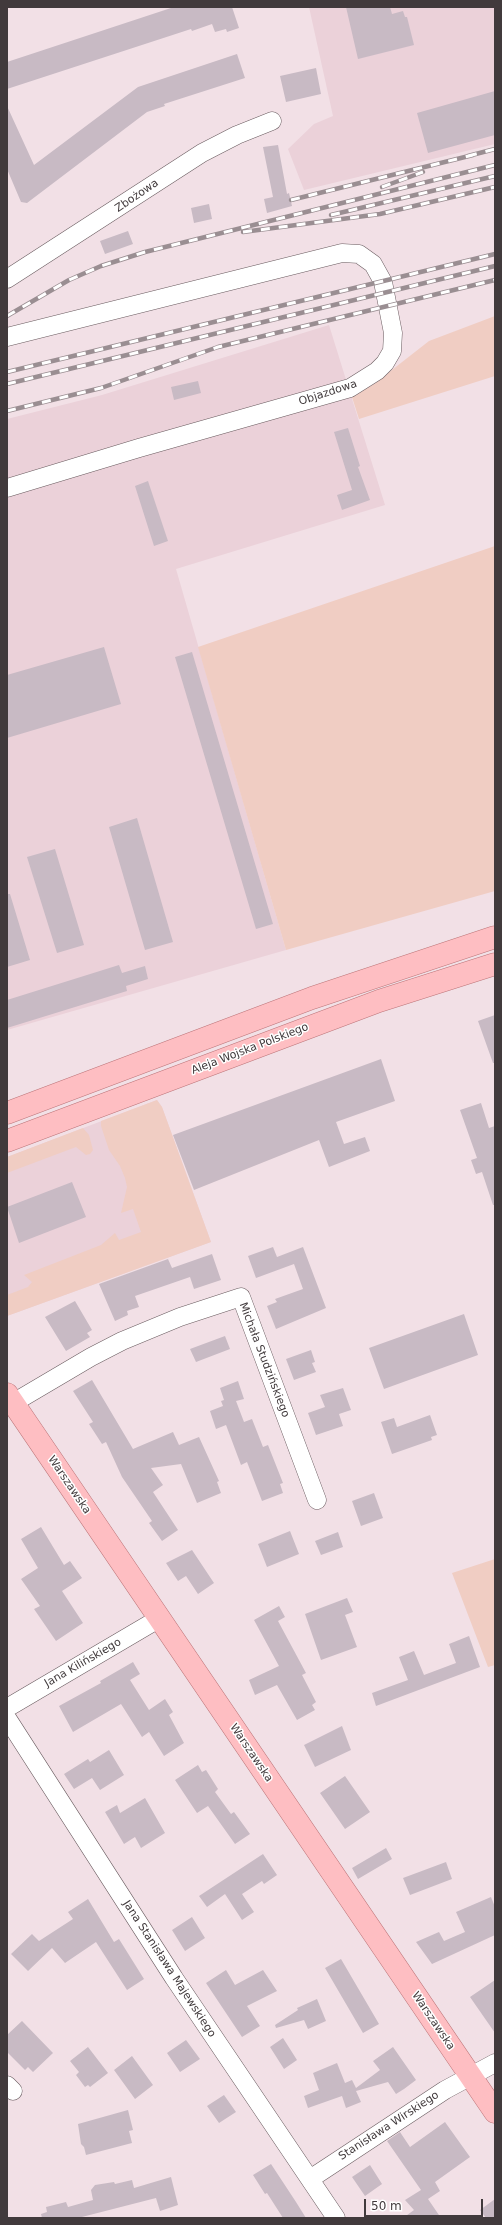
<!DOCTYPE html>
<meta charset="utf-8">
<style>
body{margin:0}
#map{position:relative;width:502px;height:2225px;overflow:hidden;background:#f2e0e6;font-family:"DejaVu Sans",sans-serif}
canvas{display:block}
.frame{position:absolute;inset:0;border:8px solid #413a3c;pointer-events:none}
.scale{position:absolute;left:364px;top:2199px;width:119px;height:18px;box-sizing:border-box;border:2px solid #413a3c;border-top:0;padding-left:5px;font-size:12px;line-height:14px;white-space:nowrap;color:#413a3c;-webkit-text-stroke:3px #fff;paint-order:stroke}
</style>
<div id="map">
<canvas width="502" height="2225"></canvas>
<div class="frame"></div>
<div class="scale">50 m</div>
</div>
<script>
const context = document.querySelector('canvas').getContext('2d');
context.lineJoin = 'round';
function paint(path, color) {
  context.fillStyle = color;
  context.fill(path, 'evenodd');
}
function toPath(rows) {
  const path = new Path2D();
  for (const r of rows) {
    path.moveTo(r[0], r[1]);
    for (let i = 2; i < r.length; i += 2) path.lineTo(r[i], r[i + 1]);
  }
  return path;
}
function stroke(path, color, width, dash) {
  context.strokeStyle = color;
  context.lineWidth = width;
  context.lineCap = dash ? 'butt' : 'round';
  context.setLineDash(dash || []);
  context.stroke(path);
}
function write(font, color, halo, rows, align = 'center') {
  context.font = font + ' "DejaVu Sans",sans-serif';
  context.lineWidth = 3;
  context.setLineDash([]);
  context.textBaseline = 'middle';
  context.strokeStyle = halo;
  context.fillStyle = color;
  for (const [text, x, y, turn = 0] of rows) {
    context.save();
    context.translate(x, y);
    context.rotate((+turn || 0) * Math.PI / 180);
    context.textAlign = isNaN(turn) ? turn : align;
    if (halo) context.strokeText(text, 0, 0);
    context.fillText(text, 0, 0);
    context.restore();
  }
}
paint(toPath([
 [309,7,495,7,495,144,304,190,288,149,314,124,333,116],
 [329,325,385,505,176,569,286,950,7,1030,7,419,102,395],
 [157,1100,162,1107,211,1242,7,1316,7,1157]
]), '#ebd1d9');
paint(toPath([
 [495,316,495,376,359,419,352,397,374,384,429,341],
 [495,546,495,891,286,950,198,647],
 [157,1100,162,1107,211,1242,7,1316,7,1295,28,1287,32,1282,24,1275,101,1245,115,1233,119,1240,141,1232,133,1209,121,1213,127,1187,125,1178,120,1166,109,1150,101,1126,101,1121],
 [83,1128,89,1135,93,1150,90,1154,86,1155,76,1147,7,1173,7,1157],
 [495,1559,495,1665,488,1667,452,1573]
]), '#f0cdc3');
paint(toPath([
 [174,7,232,7,239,28,227,32,226,29,215,32,212,24,192,31,191,29,7,89,7,62],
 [346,7,390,7,392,14,403,11,405,17,407,17,414,45,358,59],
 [237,54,245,78,164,104,165,106,147,112,27,203,21,202,7,169,7,106,34,165,138,87],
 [316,68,321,94,286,102,280,76],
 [495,91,495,135,428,153,417,113],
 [278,145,287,194,289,193,292,206,267,213,264,199,273,197,263,147],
 [209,204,212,219,194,223,191,208],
 [128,231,133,244,105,254,100,241],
 [198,381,201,393,174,400,171,387],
 [348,428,360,466,358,467,370,500,342,510,337,495,352,490,334,432],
 [148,481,168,541,154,546,135,486],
 [104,647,121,704,7,738,7,675],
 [192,652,273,924,256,929,175,657],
 [137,818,173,942,145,950,109,827],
 [55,849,84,945,57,953,27,857],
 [7,894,10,894,30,960,7,967],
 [119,965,122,973,145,966,148,979,126,986,127,991,7,1028,7,1000],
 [495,1015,495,1063,493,1063,478,1021],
 [381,1059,395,1101,336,1122,344,1144,365,1137,370,1151,329,1167,319,1140,194,1190,173,1135],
 [481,1103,489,1128,495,1126,495,1205,493,1205,482,1172,476,1174,471,1160,477,1158,460,1110],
 [72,1182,86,1217,19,1243,7,1207],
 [273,1247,277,1257,303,1247,326,1308,276,1329,267,1306,277,1302,275,1299,303,1289,294,1264,256,1278,248,1256],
 [212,1254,221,1280,194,1289,190,1277,135,1296,139,1307,127,1311,128,1315,115,1321,99,1284,168,1259,172,1268],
 [75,1301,92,1330,87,1333,90,1337,66,1351,45,1317],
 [464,1314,478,1355,384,1389,369,1348],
 [225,1336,230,1349,196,1362,190,1349],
 [311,1350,315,1362,312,1363,316,1372,294,1380,286,1359],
 [92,1380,133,1449,173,1432,179,1445,199,1437,219,1481,217,1482,221,1493,197,1503,181,1464,151,1468,163,1485,153,1492,178,1530,162,1541,149,1523,152,1521,122,1477,106,1442,102,1444,89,1424,93,1422,73,1391],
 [238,1381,244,1399,236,1401,244,1422,252,1419,263,1447,268,1445,283,1483,280,1484,283,1493,262,1501,247,1462,241,1465,226,1425,216,1429,210,1411,223,1406,221,1401,224,1400,220,1388],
 [343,1388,351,1410,339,1414,343,1426,316,1435,308,1413,325,1407,320,1395],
 [430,1415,437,1435,431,1437,432,1440,392,1454,381,1422,394,1418,397,1427],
 [374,1493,383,1518,361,1526,352,1501],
 [41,1527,64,1565,70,1561,82,1578,62,1591,83,1623,56,1641,34,1609,40,1606,21,1579,38,1568,21,1539],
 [290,1531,299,1554,267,1567,258,1544],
 [338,1532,343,1547,321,1555,315,1541],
 [192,1550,214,1583,198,1594,186,1576,178,1581,166,1563],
 [347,1598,353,1612,345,1615,357,1647,321,1660,305,1614],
 [279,1606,285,1617,278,1621,306,1673,302,1675,316,1702,312,1705,315,1710,297,1720,277,1685,255,1695,249,1680,279,1666,254,1620],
 [469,1636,480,1667,376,1706,372,1693,408,1680,399,1657,414,1651,424,1675,456,1663,449,1644],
 [133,1662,140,1674,130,1680,149,1710,165,1699,173,1712,169,1715,184,1743,164,1756,149,1732,142,1737,121,1704,73,1732,59,1706,101,1683,100,1681],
 [342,1726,351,1750,315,1767,304,1745],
 [109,1750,124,1775,100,1790,92,1778,74,1789,64,1774,88,1759,90,1762],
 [198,1765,202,1772,206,1770,218,1789,215,1792,231,1814,234,1812,250,1834,235,1844,208,1806,197,1813,175,1780],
 [345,1776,370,1812,345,1829,320,1793],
 [145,1798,165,1833,141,1848,135,1837,124,1844,105,1812,117,1805,120,1813],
 [386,1848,392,1859,358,1879,352,1868],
 [263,1854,277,1875,264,1884,262,1881,242,1894,254,1912,242,1920,225,1894,207,1907,199,1896],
 [446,1862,452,1879,410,1895,403,1878],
 [491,1897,495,1907,495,1935,432,1964,416,1942,439,1932,444,1941,465,1932,456,1912],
 [88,1899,114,1942,119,1939,144,1979,127,1990,96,1942,65,1963,52,1948,28,1971,11,1954,32,1934,39,1941,73,1919,68,1912],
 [192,1917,205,1938,185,1951,172,1930],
 [341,1959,379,2024,363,2033,325,1968],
 [226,1970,235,1985,263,1970,277,1991,247,2006,260,2026,242,2037,206,1983],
 [495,1980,495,2033,470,1997],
 [317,1999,326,2021,308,2029,304,2020,276,2028,275,2025,298,2010,297,2008],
 [22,2021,53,2053,33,2072,28,2067,25,2070,7,2052,7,2035],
 [283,2038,297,2060,284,2069,270,2047],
 [186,2040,200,2059,180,2072,167,2053],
 [88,2047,108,2073,90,2087,88,2085,85,2087,76,2075,79,2072,70,2061],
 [393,2047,416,2080,404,2089,396,2094,388,2082,356,2091,361,2102,346,2108,342,2096,308,2108,304,2096,319,2090,313,2073,337,2063,345,2083,352,2080,356,2088,380,2070,373,2061],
 [132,2056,153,2085,135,2099,114,2070],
 [224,2095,236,2112,219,2123,207,2106],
 [128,2110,133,2130,129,2131,132,2143,86,2155,84,2147,81,2144,78,2124],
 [445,2122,470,2157,435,2182,440,2191,428,2199,441,2218,403,2218,414,2210,405,2200,421,2190,387,2141,400,2132,410,2147],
 [271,2164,296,2202,306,2218,283,2218,267,2193,265,2194,253,2175],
 [370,2165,382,2184,365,2196,352,2177],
 [171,2177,178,2205,160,2211,156,2198,78,2218,42,2218,41,2214,47,2212,46,2207,66,2202,68,2207,93,2200,91,2190,95,2185,114,2182,115,2184,132,2180,134,2188],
 [495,2199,495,2218,486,2218,480,2210]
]), '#c8bac4');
const minor = toPath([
 [7,279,202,153,237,135,272,121],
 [7,337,342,253,359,254,373,264,383,282,393,333,392,351,385,363,377,371,350,388,139,448,7,488],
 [13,1403,91,1357,122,1341,180,1317,241,1297,317,1500],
 [7,1708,160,1618],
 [7,1718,174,1978,336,2218],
 [7,2085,13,2091],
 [310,2179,445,2090,495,2063]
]);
const major = toPath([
 [7,1113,312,998,495,937],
 [7,1141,379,1001,495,964],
 [7,1394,495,2112]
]);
stroke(minor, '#695b5f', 19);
stroke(major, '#bc7478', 23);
stroke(minor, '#fff', 18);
stroke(major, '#febec2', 22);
const rail = toPath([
 [468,156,495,149],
 [382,187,423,172],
 [291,200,473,155],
 [331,215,495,176],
 [243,232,380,214,495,187],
 [7,316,69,280,101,266,145,252,495,165],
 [7,372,495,254],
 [7,384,495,266],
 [7,411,101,388,218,347,495,280]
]);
stroke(rail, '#9a8e92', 4.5);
stroke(rail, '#fff', 3, [9]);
write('11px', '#413a3c', '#fff', [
 ["Zbożowa",137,196,-34],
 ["Objazdowa",328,393,-18],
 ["Aleja Wojska Polskiego",250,1049,-21],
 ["Michała Studzińskiego",264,1360,69],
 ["Warszawska",69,1485,56],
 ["Jana Kilińskiego",83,1663,-30],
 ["Warszawska",251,1753,56],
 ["Jana Stanisława Majewskiego",169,1969,57],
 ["Warszawska",433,2021,56],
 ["Stanisława Wirskiego",389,2126,-33]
]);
</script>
